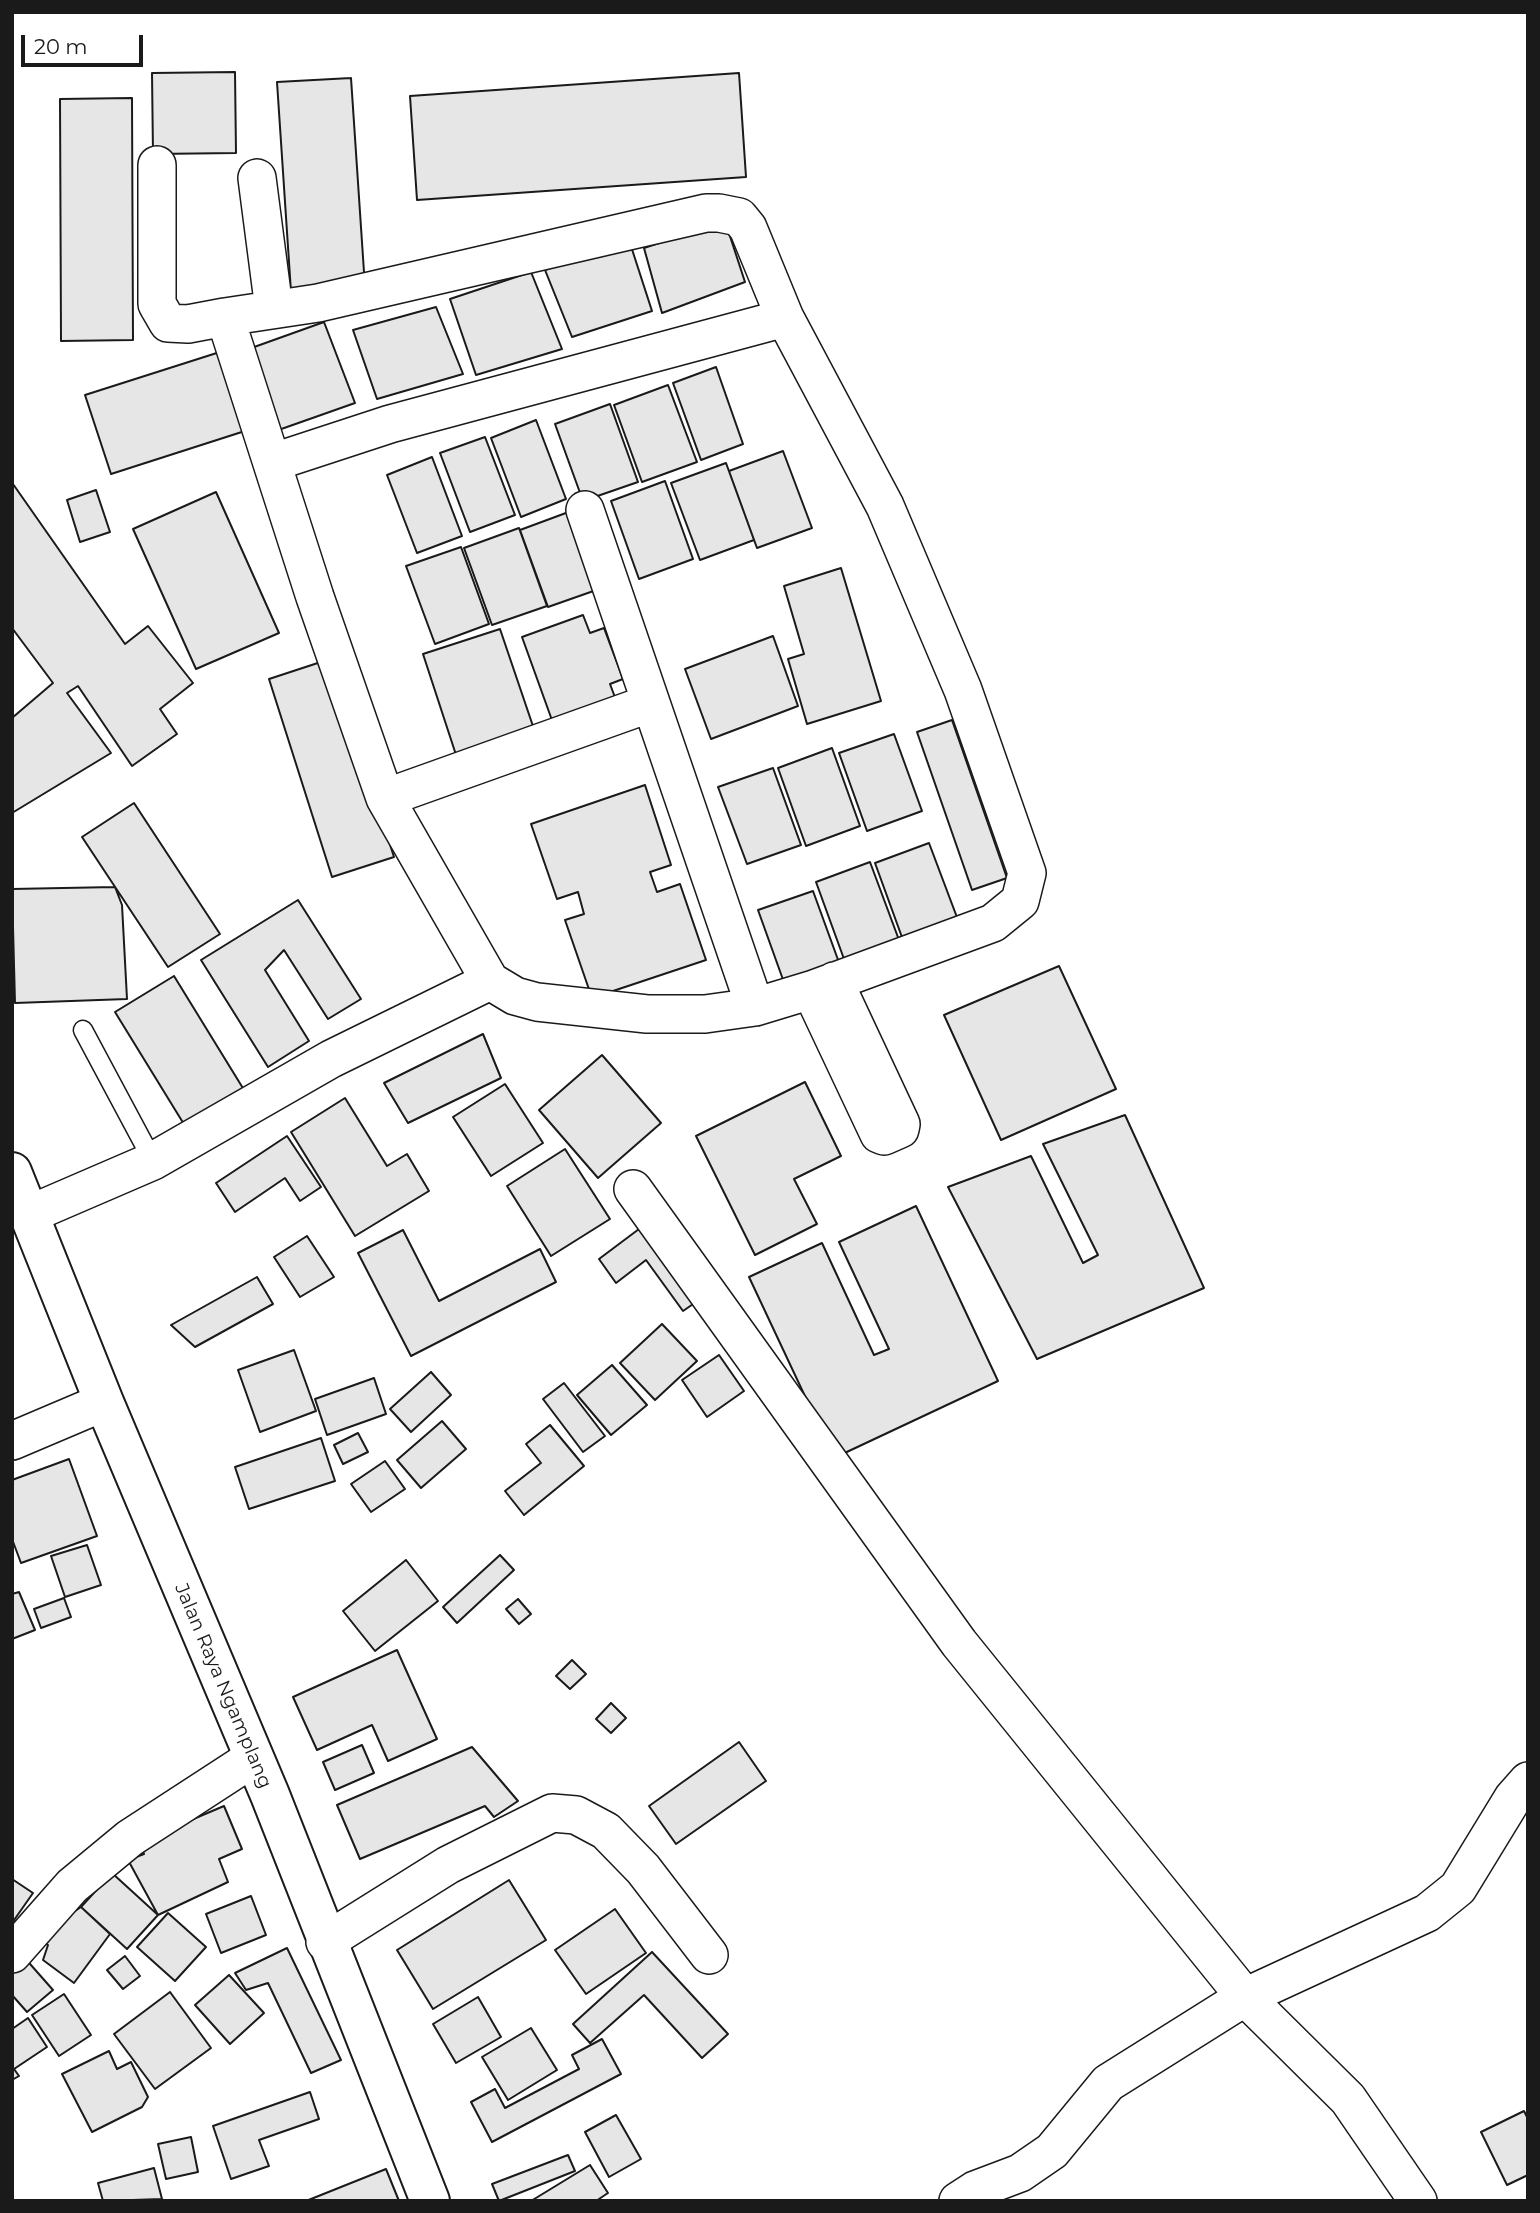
<!DOCTYPE html>
<style>
body{margin:0}
#map{position:relative;width:1540px;height:2213px;overflow:hidden;background:#fff;font-family:Montserrat,sans-serif}
canvas{display:block}
.frame{position:absolute;inset:0;border:14px solid #1a1a1a;pointer-events:none}
.scale{position:absolute;left:21px;top:35px;width:122px;height:32px;box-sizing:border-box;border:4px solid #1a1a1a;border-top:0;padding-left:9px;font-size:21px;line-height:24px;white-space:nowrap;color:#1a1a1a;-webkit-text-stroke:5px #fff;paint-order:stroke}
</style>
<div id="map">
<canvas width="1540" height="2213"></canvas>
<div class="frame"></div>
<div class="scale">20 m</div>
</div>
<script>
const context = document.querySelector('canvas').getContext('2d');
context.lineJoin = 'round';
function paint(path, color) {
  context.fillStyle = color;
  context.fill(path, 'evenodd');
}
function toPath(rows) {
  const path = new Path2D();
  for (const r of rows) {
    path.moveTo(r[0], r[1]);
    for (let i = 2; i < r.length; i += 2) path.lineTo(r[i], r[i + 1]);
  }
  return path;
}
function stroke(path, color, width, dash) {
  context.strokeStyle = color;
  context.lineWidth = width;
  context.lineCap = dash ? 'butt' : 'round';
  context.setLineDash(dash || []);
  context.stroke(path);
}
function write(font, color, halo, rows, align = 'center') {
  context.font = font + ' Montserrat,sans-serif';
  context.lineWidth = 5;
  context.setLineDash([]);
  context.textBaseline = 'middle';
  context.strokeStyle = halo;
  context.fillStyle = color;
  for (const [text, x, y, turn = 0] of rows) {
    context.save();
    context.translate(x, y);
    context.rotate((+turn || 0) * Math.PI / 180);
    context.textAlign = isNaN(turn) ? turn : align;
    if (halo) context.strokeText(text, 0, 0);
    context.fillText(text, 0, 0);
    context.restore();
  }
}
const building = toPath([
 [235,72,236,153,153,154,152,73,235,72],
 [739,73,746,177,417,200,410,96,739,73],
 [351,78,365,287,291,292,277,82,351,78],
 [132,98,133,340,61,341,60,99,132,98],
 [725,221,745,282,662,313,644,248,725,221],
 [629,240,652,311,572,337,545,270,629,240],
 [531,272,562,349,476,375,450,299,531,272],
 [436,307,463,374,377,399,353,330,436,307],
 [324,322,355,403,270,433,243,351,324,322],
 [223,351,248,430,111,474,85,395,223,351],
 [716,367,743,444,701,460,673,383,716,367],
 [668,385,697,462,642,482,614,405,668,385],
 [610,404,638,482,583,501,555,424,610,404],
 [536,420,566,499,521,517,491,438,536,420],
 [485,437,515,515,470,532,440,453,485,437],
 [783,451,812,528,757,548,729,471,783,451],
 [432,457,462,536,417,553,387,475,432,457],
 [726,463,754,540,700,560,671,483,726,463],
 [665,481,693,559,639,579,611,501,665,481],
 [13,484,125,644,148,626,193,683,160,709,177,734,132,766,78,686,67,693,111,753,12,813,12,718,53,683,12,628,13,484],
 [96,490,110,532,80,542,67,500,96,490],
 [216,492,279,633,196,669,133,529,216,492],
 [574,510,602,588,548,607,520,530,574,510],
 [519,528,547,606,492,625,464,548,519,528],
 [461,547,489,624,435,644,406,566,461,547],
 [841,568,881,701,807,724,788,659,804,654,784,586,841,568],
 [583,615,590,633,604,628,623,679,610,684,616,700,553,723,522,637,583,615],
 [500,629,536,735,458,761,423,654,500,629],
 [773,636,798,706,711,739,685,669,773,636],
 [330,659,394,857,332,877,269,679,330,659],
 [952,720,1007,878,972,890,917,732,952,720],
 [894,734,922,811,867,831,839,753,894,734],
 [832,748,860,826,806,846,778,768,832,748],
 [773,768,801,845,747,864,718,787,773,768],
 [645,785,671,865,650,872,657,892,680,884,706,960,592,998,565,920,584,914,578,892,557,899,531,824,645,785],
 [134,803,220,934,168,967,82,837,134,803],
 [929,843,958,920,903,940,875,863,929,843],
 [870,862,899,940,844,959,816,882,870,862],
 [115,887,122,905,127,999,15,1003,12,889,115,887],
 [813,891,841,968,786,988,758,910,813,891],
 [298,900,361,999,328,1019,284,950,265,970,309,1041,268,1067,201,960,298,900],
 [1059,966,1116,1089,1001,1140,944,1015,1059,966],
 [174,976,249,1098,190,1134,115,1012,174,976],
 [483,1034,501,1078,408,1123,384,1083,483,1034],
 [602,1055,661,1123,598,1178,539,1110,602,1055],
 [805,1082,841,1156,794,1179,817,1224,755,1255,696,1136,805,1082],
 [505,1084,543,1143,491,1176,453,1117,505,1084],
 [345,1098,387,1166,407,1154,429,1191,355,1236,291,1132,345,1098],
 [1125,1115,1204,1288,1037,1359,948,1187,1031,1156,1083,1263,1098,1255,1043,1144,1125,1115],
 [287,1136,321,1187,300,1201,285,1178,235,1212,216,1183,287,1136],
 [565,1149,610,1219,551,1256,507,1186,565,1149],
 [916,1206,998,1381,834,1458,749,1277,822,1243,874,1355,889,1349,839,1242,916,1206],
 [643,1226,699,1300,683,1311,646,1260,616,1283,599,1259,643,1226],
 [403,1230,439,1301,540,1249,556,1282,411,1356,358,1253,403,1230],
 [307,1236,334,1277,300,1297,274,1257,307,1236],
 [257,1277,273,1304,195,1347,171,1325,257,1277],
 [662,1324,697,1361,655,1400,620,1363,662,1324],
 [294,1350,316,1411,260,1432,238,1370,294,1350],
 [719,1355,744,1391,707,1417,682,1380,719,1355],
 [612,1365,647,1405,611,1435,577,1395,612,1365],
 [431,1372,451,1395,411,1432,390,1409,431,1372],
 [374,1378,386,1414,327,1435,315,1399,374,1378],
 [564,1383,605,1436,583,1452,543,1399,564,1383],
 [442,1421,466,1449,421,1488,397,1460,442,1421],
 [550,1425,584,1466,524,1515,505,1491,541,1463,526,1444,550,1425],
 [358,1433,368,1452,343,1464,334,1445,358,1433],
 [321,1438,335,1481,249,1509,235,1467,321,1438],
 [69,1459,97,1536,21,1563,12,1539,12,1480,69,1459],
 [385,1461,405,1489,371,1512,351,1484,385,1461],
 [87,1545,101,1585,65,1597,51,1556,87,1545],
 [500,1555,514,1570,457,1623,443,1607,500,1555],
 [406,1560,438,1601,375,1651,343,1611,406,1560],
 [19,1592,35,1630,12,1639,12,1594,19,1592],
 [64,1598,71,1617,41,1628,34,1609,64,1598],
 [518,1599,531,1614,519,1624,506,1609,518,1599],
 [397,1650,437,1739,388,1761,372,1725,317,1750,293,1697,397,1650],
 [572,1660,586,1674,570,1689,556,1676,572,1660],
 [611,1703,626,1718,611,1733,596,1719,611,1703],
 [739,1742,766,1781,676,1844,649,1806,739,1742],
 [362,1745,374,1773,335,1790,323,1762,362,1745],
 [472,1747,518,1801,494,1817,485,1806,360,1859,337,1805,472,1747],
 [224,1806,242,1849,219,1859,228,1882,158,1915,128,1860,144,1854,139,1842,224,1806],
 [112,1873,158,1915,127,1949,81,1907,112,1873],
 [12,1879,33,1893,12,1923,12,1879],
 [509,1880,546,1940,433,2009,397,1950,509,1880],
 [251,1896,266,1935,221,1953,206,1914,251,1896],
 [81,1907,110,1934,74,1983,43,1960,48,1945,36,1937,81,1907],
 [615,1909,646,1953,586,1994,555,1950,615,1909],
 [168,1913,206,1947,175,1981,137,1947,168,1913],
 [287,1948,341,2060,311,2073,268,1983,246,1990,235,1973,287,1948],
 [652,1952,728,2034,702,2058,644,1995,590,2043,573,2024,652,1952],
 [23,1956,53,1990,27,2012,12,1995,12,1965,23,1956],
 [125,1956,140,1976,123,1989,107,1970,125,1956],
 [229,1975,264,2013,230,2044,195,2005,229,1975],
 [170,1992,211,2048,155,2089,114,2034,170,1992],
 [64,1994,91,2035,59,2056,32,2015,64,1994],
 [478,1997,501,2037,456,2063,433,2024,478,1997],
 [28,2018,47,2047,14,2069,19,2076,12,2080,12,2029,28,2018],
 [531,2028,557,2070,508,2100,482,2057,531,2028],
 [602,2039,621,2074,492,2142,471,2102,495,2089,505,2108,579,2069,572,2055,602,2039],
 [109,2051,117,2069,131,2062,148,2097,142,2107,92,2132,62,2074,109,2051],
 [310,2092,319,2119,259,2140,269,2166,231,2179,213,2126,310,2092],
 [1524,2111,1528,2119,1528,2175,1507,2185,1481,2132,1524,2111],
 [616,2115,641,2159,609,2177,585,2132,616,2115],
 [191,2137,198,2172,166,2179,158,2144,191,2137],
 [568,2155,575,2171,499,2201,492,2184,568,2155],
 [590,2165,608,2193,596,2201,531,2201,590,2165],
 [154,2168,162,2199,103,2201,98,2183,154,2168],
 [386,2169,399,2201,306,2201,386,2169]
]);
paint(building, '#e6e6e6');
stroke(building, '#1a1a1a', 2);
const service = toPath([
 [83,1030,153,1161]
]);
const minor = toPath([
 [157,165,157,304,168,323,188,324,225,317],
 [257,178,274,309],
 [274,462,390,424,785,318,885,506,963,690,1027,873,1020,901,993,923,811,990,755,1007,705,1014,647,1014,537,1002,515,996,490,981,385,798,315,597,225,317,318,303,706,213,719,213,739,217,748,228,785,318],
 [585,510,755,1007],
 [385,798,651,703],
 [811,990,879,1134,884,1136,900,1129,901,1124,834,981],
 [633,1189,959,1643,1245,1997,1348,2099,1418,2201],
 [30,1214,153,1161,331,1059,490,981],
 [12,1441,104,1402],
 [325,1942,448,1865,552,1813,576,1815,606,1831,643,1869,709,1955],
 [12,1954,72,1886,130,1838,253,1758],
 [958,2201,975,2190,1020,2173,1052,2151,1108,2083,1245,1997,1427,1913,1458,1888,1513,1798,1528,1781]
]);
const primary = toPath([
 [12,1172,104,1402,270,1795,430,2201]
]);
stroke(service, '#1a1a1a', 21);
stroke(minor, '#1a1a1a', 40);
stroke(primary, '#1a1a1a', 42);
stroke(service, '#fff', 18);
stroke(minor, '#fff', 37);
stroke(primary, '#fff', 38);
write('19px', '#1a1a1a', '#fff', [
 ["Jalan Raya Ngamplang",223,1686,67]
]);
</script>
